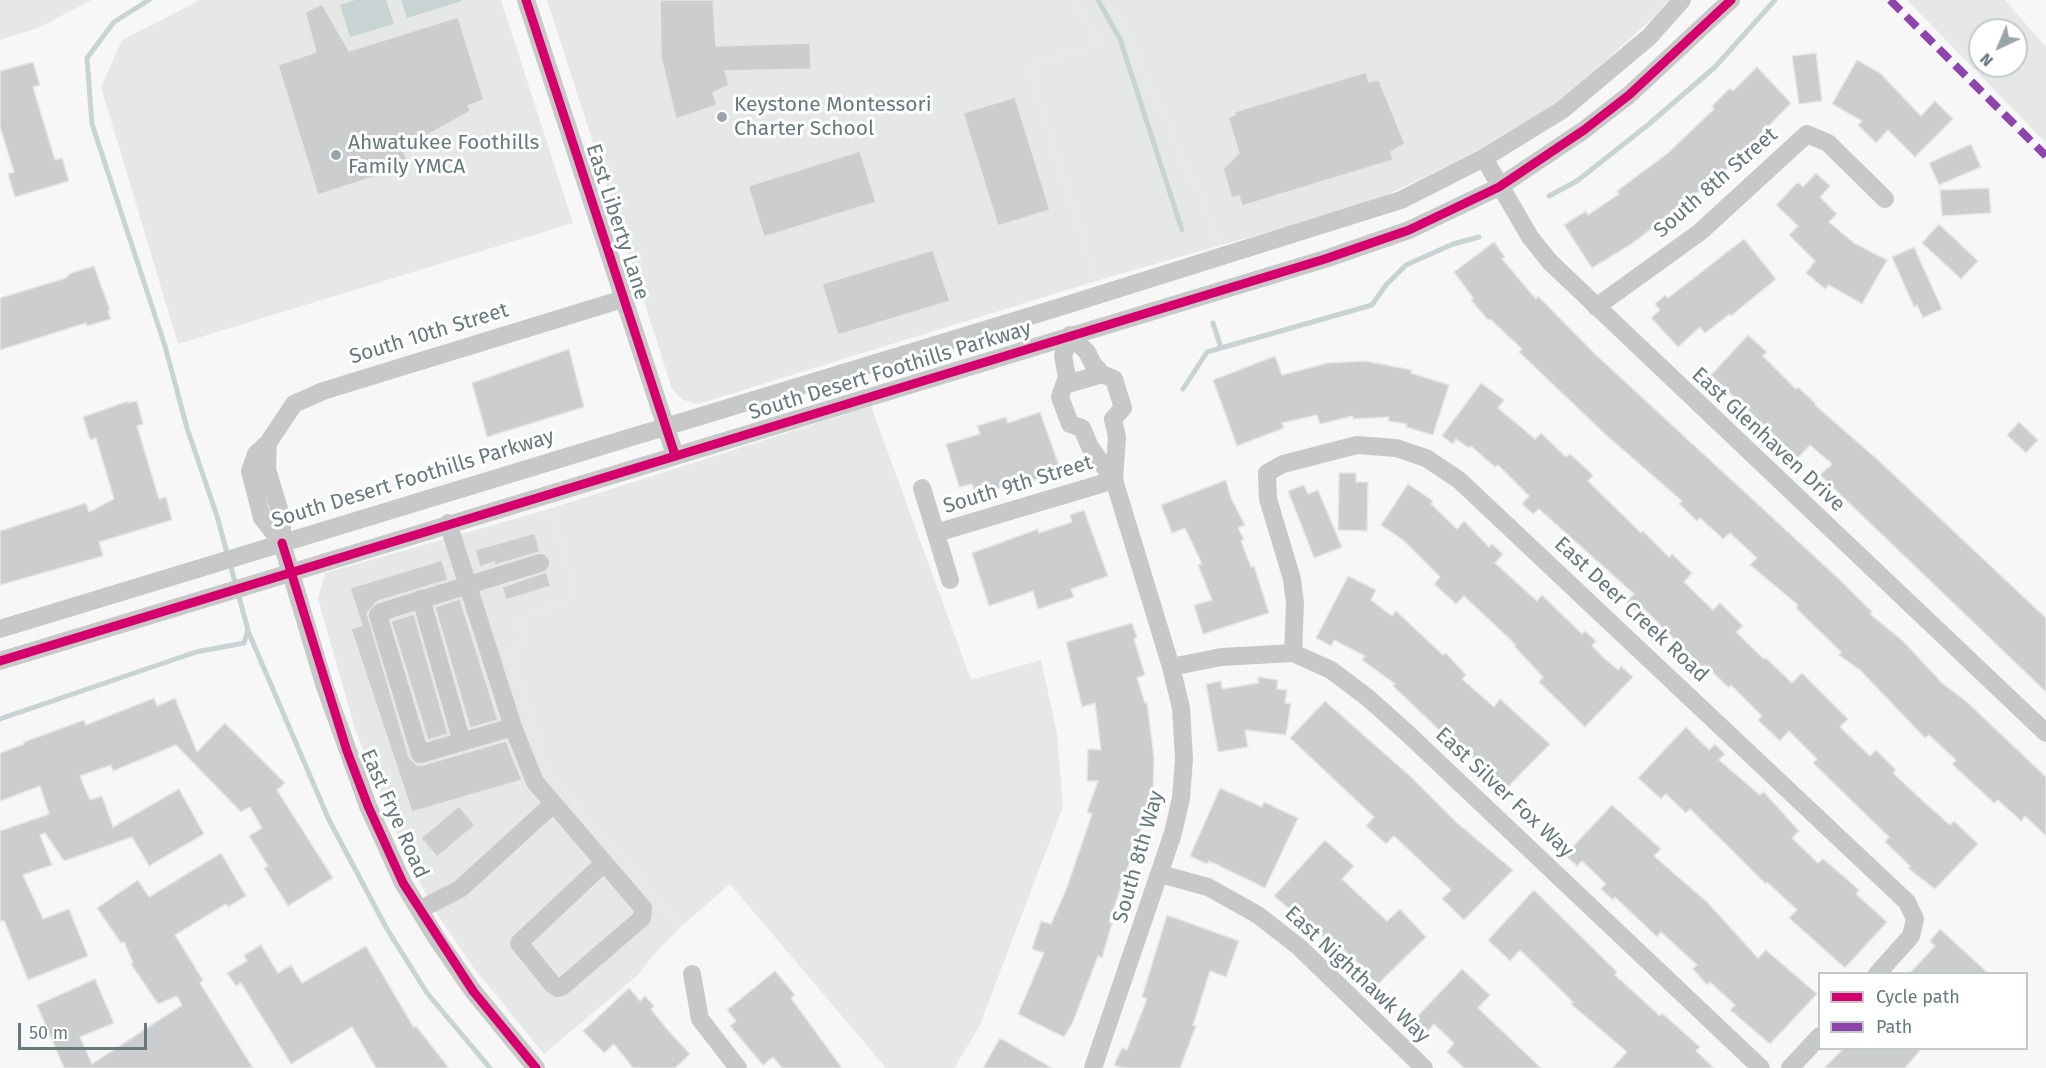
<!DOCTYPE html>
<style>
body{margin:0}
#map{position:relative;width:2046px;height:1068px;overflow:hidden;background:#f7f7f7;font-family:"Fira Sans",sans-serif}
canvas{display:block}
.legend{position:absolute;left:1818px;top:972px;width:210px;height:78px;box-sizing:border-box;background:#fff;border:2px solid #c2c9cb;margin:0;padding:8px 10px;list-style:none;font-size:18px;color:#66797d}
.legend li{display:flex;align-items:center;gap:12px;height:30px}
.legend b{width:30px;border:2px solid #c2c9cb}
.north{position:absolute;left:1968px;top:18px;width:60px;height:60px;box-sizing:border-box;background:#fff;border:2px solid #c2c9cb;border-radius:50%;rotate:224deg;font-size:16px;font-weight:700;line-height:24px;text-align:center;color:#66797d}
.north::after{content:'';display:block;margin:auto;width:21px;height:27px;background:#99a5a8;clip-path:polygon(50% 0,100% 100%,50% 72%,0 100%)}
.scale{position:absolute;left:18px;top:1023px;width:129px;height:27px;box-sizing:border-box;border:3px solid #66797d;border-top:0;padding-left:8px;font-size:18px;line-height:21px;white-space:nowrap;color:#66797d;-webkit-text-stroke:4px #fff;paint-order:stroke}
</style>
<div id="map">
<canvas width="2046" height="1068"></canvas>
<ul class="legend">
<li><b style="height:8px;background:#d6006c"></b>Cycle path</li>
<li><b style="height:8px;background:#8e44ad"></b>Path</li>
</ul>
<div class="north">N</div>
<div class="scale">50 m</div>
</div>
<script>
const context = document.querySelector('canvas').getContext('2d');
context.lineJoin = 'round';
function paint(path, color) {
  context.fillStyle = color;
  context.fill(path, 'evenodd');
}
function toPath(rows) {
  const path = new Path2D();
  for (const r of rows) {
    path.moveTo(r[0], r[1]);
    for (let i = 2; i < r.length; i += 2) path.lineTo(r[i], r[i + 1]);
  }
  return path;
}
function stroke(path, color, width, dash) {
  context.strokeStyle = color;
  context.lineWidth = width;
  context.lineCap = dash ? 'butt' : 'round';
  context.setLineDash(dash || []);
  context.stroke(path);
}
function write(font, color, halo, rows, align = 'center') {
  context.font = font + ' "Fira Sans",sans-serif';
  context.lineWidth = 6;
  context.setLineDash([]);
  context.textBaseline = 'middle';
  context.strokeStyle = halo;
  context.fillStyle = color;
  for (const [text, x, y, turn = 0] of rows) {
    context.save();
    context.translate(x, y);
    context.rotate((+turn || 0) * Math.PI / 180);
    context.textAlign = isNaN(turn) ? turn : align;
    if (halo) context.strokeText(text, 0, 0);
    context.fillText(text, 0, 0);
    context.restore();
  }
}
paint(toPath([
 [0,0,92,0,38,28,0,40],
 [547,0,1073,0,1101,44,1028,66,1096,281,698,404,683,400,672,389],
 [1107,0,1669,0,1656,15,1568,95,1483,150,1361,207,1221,245,1125,29],
 [549,509,574,585,567,601,517,620,523,637,511,656,549,775,682,926,655,953,638,975,544,1054,473,967,434,910,401,845,355,729,318,599,325,573]
]), '#e6e8e7');
paint(toPath([
 [200,0,501,0,573,223,178,344,101,87,122,40],
 [1073,0,1107,0,1125,29,1221,245,1096,281,1028,66,1101,44],
 [1907,0,2005,0,2046,47,2046,143],
 [1980,30,2016,30,2016,66,1980,66],
 [871,406,971,680,1041,660,1057,733,1063,807,979,1027,954,1068,886,1068,730,884,682,926,549,775,511,656,523,637,517,620,567,601,574,585,549,509]
]), '#e6e8e5');
paint(toPath([
 [355,0,386,0,394,24,350,37,340,5],
 [401,0,461,0,462,1,407,18]
]), '#c8d3d3');
stroke(toPath([
 [1098,0,1120,39,1182,230],
 [1549,196,1577,181,1649,124,1715,67,1775,0],
 [1213,323,1221,348],
 [1183,389,1207,352,1372,305,1386,285,1406,265,1453,244,1479,237],
 [248,631,329,820,387,929,427,993,490,1068],
 [0,719,196,652,244,643,248,630,217,516,187,428,165,346,92,124,87,58,114,22,149,0]
]), '#c8d3d3', 5);
const building = toPath([
 [660,0,713,0,716,46,810,43,811,69,725,71,729,85,713,93,717,105,676,119,661,57,660,0],
 [322,4,349,51,458,17,484,100,468,106,471,111,402,149,410,165,318,195,278,65,316,52,305,12,322,4],
 [1816,53,1822,101,1799,104,1792,56,1816,53],
 [1857,60,1880,73,1921,116,1935,101,1953,119,1915,157,1888,130,1876,143,1858,125,1862,121,1832,104,1857,60],
 [33,62,40,85,33,87,55,160,62,158,69,181,15,197,8,174,14,172,0,127,0,71,33,62],
 [1757,67,1791,103,1726,170,1633,243,1592,268,1564,225,1586,211,1588,215,1619,194,1617,191,1668,153,1714,109,1712,106,1730,88,1733,91,1757,67],
 [1366,72,1369,82,1379,80,1405,144,1391,152,1393,160,1242,206,1239,196,1232,198,1223,169,1239,153,1228,117,1235,115,1234,112,1366,72],
 [1015,97,1050,210,998,226,963,113,1015,97],
 [1971,144,1981,167,1939,185,1929,163,1971,144],
 [860,151,876,202,764,237,748,186,860,151],
 [1816,173,1830,186,1820,197,1837,214,1829,222,1854,243,1887,260,1862,304,1829,285,1825,289,1806,273,1815,261,1789,235,1798,226,1776,205,1798,182,1803,187,1816,173],
 [1989,188,1991,213,1942,216,1940,190,1989,188],
 [1939,224,1978,261,1961,279,1922,243,1939,224],
 [1744,239,1776,279,1731,316,1730,314,1705,333,1700,327,1678,347,1651,318,1660,310,1655,304,1665,295,1668,298,1744,239],
 [1494,242,1505,257,1502,259,1536,299,1538,296,1595,354,1840,580,1872,612,1870,614,1904,642,1942,683,1967,702,2046,777,2046,836,2025,816,2021,821,1998,800,1994,803,1952,764,1956,760,1929,735,1925,738,1860,670,1839,655,1841,652,1796,608,1798,605,1750,565,1757,558,1730,533,1723,539,1700,518,1697,521,1679,504,1682,501,1606,435,1519,352,1522,349,1490,319,1488,320,1471,300,1473,298,1454,272,1494,242],
 [1914,247,1942,309,1923,318,1917,305,1914,307,1892,257,1914,247],
 [933,250,950,301,838,335,822,284,933,250],
 [94,266,110,310,108,311,111,319,87,326,86,323,0,350,0,298,66,278,71,273,94,266],
 [1748,335,1767,352,1763,356,1796,389,1798,387,1816,404,1815,405,1878,460,2046,618,2046,692,1820,475,1832,464,1810,445,1798,458,1711,375,1748,335],
 [569,349,584,407,487,437,472,383,569,349],
 [1275,356,1282,375,1328,363,1365,361,1412,370,1411,373,1449,385,1433,435,1406,427,1407,424,1388,421,1389,417,1353,419,1353,416,1320,424,1317,415,1282,423,1284,428,1237,446,1213,380,1275,356],
 [1481,383,1504,400,1498,408,1535,439,1541,433,1566,457,1570,454,1593,475,1588,481,1641,533,1643,531,1669,557,1672,554,1692,573,1684,582,1713,610,1720,603,1743,626,1736,632,1764,659,1766,658,1792,683,1802,673,1848,719,1840,727,1870,756,1876,750,1896,770,1893,773,1924,802,1950,825,1954,821,1978,844,1935,889,1908,868,1910,866,1885,842,1889,837,1813,763,1817,759,1789,731,1780,741,1758,720,1762,716,1731,685,1729,688,1705,665,1702,667,1643,608,1638,613,1626,602,1634,594,1539,509,1533,514,1522,504,1529,496,1498,465,1495,467,1471,446,1469,448,1456,439,1453,444,1442,436,1481,383],
 [128,401,128,403,137,401,143,424,137,426,159,499,166,497,172,520,99,542,103,556,0,585,0,531,86,503,89,512,114,499,96,438,90,440,83,417,128,401],
 [1040,412,1061,471,1011,488,1010,485,976,495,972,484,959,487,946,444,980,434,977,426,1006,417,1008,423,1040,412],
 [2019,422,2038,440,2026,453,2007,435,2019,422],
 [1339,473,1356,473,1356,482,1368,482,1367,531,1338,530,1339,473],
 [1226,480,1231,498,1245,525,1238,528,1244,539,1241,541,1251,567,1254,566,1269,613,1203,634,1194,605,1212,600,1198,565,1202,564,1185,528,1172,533,1161,505,1226,480],
 [1408,484,1433,501,1431,504,1457,529,1464,521,1489,547,1492,544,1503,554,1495,563,1537,601,1542,595,1582,634,1585,631,1596,641,1592,646,1604,658,1618,670,1621,666,1633,677,1585,727,1539,682,1543,677,1514,646,1516,645,1464,596,1456,604,1434,584,1440,577,1403,540,1381,525,1408,484],
 [1304,485,1308,494,1318,490,1342,547,1314,558,1288,491,1304,485],
 [1084,510,1108,576,1071,589,1074,597,1038,609,1033,591,989,606,972,553,1038,529,1039,533,1072,522,1070,515,1084,510],
 [535,533,540,552,495,565,494,562,480,567,475,550,535,533],
 [442,560,448,580,378,601,367,613,409,757,417,765,423,765,506,741,522,780,412,812,351,629,362,625,350,588,442,560],
 [546,572,551,586,506,600,502,587,546,572],
 [1348,576,1376,590,1371,600,1392,616,1396,611,1443,655,1446,653,1466,675,1462,679,1494,707,1500,699,1550,744,1501,794,1490,783,1496,778,1470,755,1466,760,1454,750,1457,747,1393,686,1395,684,1362,660,1365,656,1334,640,1331,646,1316,638,1348,576],
 [460,599,498,720,470,728,435,607,460,599],
 [414,614,448,734,428,740,391,621,414,614],
 [1132,623,1137,638,1134,639,1145,675,1137,678,1145,703,1147,703,1154,757,1153,795,1109,922,1112,923,1102,958,1098,956,1073,1022,1064,1037,1018,1014,1044,953,1032,949,1041,921,1051,924,1066,890,1092,814,1087,812,1098,781,1087,781,1088,749,1101,750,1095,703,1082,707,1066,642,1132,623],
 [1258,677,1278,680,1277,689,1287,690,1285,703,1291,704,1286,735,1245,730,1248,747,1218,752,1206,684,1221,681,1222,689,1258,683,1258,677],
 [154,698,157,706,175,698,197,752,225,723,285,783,277,790,333,878,288,906,264,868,268,866,249,836,262,828,250,807,241,812,176,745,113,771,111,765,80,776,90,800,102,796,113,827,179,789,204,834,149,866,132,837,64,861,45,833,40,835,52,865,23,875,43,919,69,909,88,956,28,980,4,920,0,922,0,831,49,814,40,786,0,801,0,753,24,744,24,742,84,720,86,725,154,698],
 [1325,701,1411,777,1456,822,1513,870,1464,920,1442,899,1451,890,1394,836,1386,844,1366,826,1374,817,1290,738,1325,701],
 [1686,727,1709,750,1715,744,1725,754,1719,760,1760,795,1763,791,1799,831,1792,838,1818,863,1823,859,1848,880,1859,890,1856,894,1887,922,1845,968,1789,918,1797,910,1767,882,1766,884,1690,809,1686,813,1666,794,1661,799,1638,778,1686,727],
 [1220,788,1262,807,1264,802,1298,818,1265,888,1209,861,1207,864,1190,856,1220,788],
 [1612,805,1661,849,1654,856,1707,902,1758,958,1766,950,1817,994,1770,1044,1730,1010,1735,1005,1710,982,1707,985,1693,969,1697,965,1661,932,1657,937,1615,897,1613,900,1601,889,1606,884,1582,861,1577,866,1565,855,1612,805],
 [459,806,475,825,437,857,421,838,459,806],
 [1325,840,1354,866,1342,879,1387,921,1400,909,1426,937,1373,989,1359,974,1365,969,1326,934,1323,937,1274,896,1325,840],
 [221,853,246,896,228,907,226,904,175,935,203,980,200,983,253,1068,64,1068,37,1005,95,979,114,1023,80,1037,92,1064,182,1005,177,996,158,1004,131,964,133,963,124,942,121,943,97,908,138,880,149,897,221,853],
 [1534,890,1617,972,1615,975,1660,1016,1662,1013,1700,1047,1696,1051,1714,1068,1612,1068,1627,1052,1571,1004,1573,1002,1520,950,1510,961,1488,940,1534,890],
 [1167,915,1239,941,1226,977,1210,971,1193,1025,1196,1026,1180,1068,1122,1068,1114,1065,1122,1048,1127,1050,1147,999,1142,997,1167,915],
 [1940,929,1989,974,1909,974,1935,946,1930,941,1940,929],
 [261,945,278,973,291,965,302,983,366,946,414,1028,416,1026,449,1068,376,1068,352,1027,291,1064,241,983,236,986,227,973,247,961,244,955,261,945],
 [1462,969,1490,995,1478,1008,1541,1068,1464,1068,1447,1052,1454,1043,1434,1024,1427,1032,1414,1020,1462,969],
 [775,971,795,995,791,998,842,1068,782,1068,773,1057,763,1065,730,1026,736,1021,727,1010,775,971],
 [629,988,640,1001,645,996,654,1006,651,1009,666,1028,690,1054,675,1068,633,1068,614,1044,604,1053,583,1031,629,988],
 [1000,1038,1052,1068,983,1068,1000,1038],
 [1844,1048,1922,1048,1905,1068,1824,1068,1844,1048]
]);
paint(building, '#cccdce');
stroke(building, '#e6e6e6', 1.5);
stroke(toPath([
 [526,0,675,455],
 [1484,158,1530,237,1550,262,2046,733],
 [1596,307,1700,232,1807,134,1828,143,1885,199],
 [1070,335,1063,356,1067,377,1060,397,1070,424,1082,428,1090,447,1114,480,1171,667,1181,708,1184,759,1181,798,1173,833,1093,1068],
 [1070,335,1087,352,1093,364,1102,374,1114,379,1123,408,1113,419,1117,437,1114,480],
 [1064,385,1102,374],
 [268,443,267,469,282,519,282,543,325,687,368,806,403,883,437,939,473,991,536,1068],
 [922,488,950,580],
 [448,523,513,727,535,782,643,908,642,918,563,986,558,988,553,985,519,943,604,863],
 [936,533,1114,480],
 [282,543,262,518,250,471,256,454,268,443,294,404,323,391,623,299],
 [421,599,462,742],
 [0,629,1060,307,1401,200,1484,158,1562,110,1649,37,1682,0],
 [1293,653,1295,603,1292,579,1268,499,1267,473,1283,464,1357,445,1396,448,1426,458,1459,480,1907,902,1915,919,1911,936,1877,974],
 [0,661,1325,259,1409,230,1499,187,1584,130,1629,95,1731,0],
 [1171,667,1221,657,1293,653,1331,670,1368,698,1406,732,1761,1068],
 [513,727,420,754,378,615,381,612,540,563],
 [1160,874,1208,887,1258,915,1299,947,1424,1068],
 [419,910,460,889,553,804],
 [692,974,700,1019,738,1068],
 [1790,1068,1820,1036]
]), '#c7c8c8', 18);
stroke(toPath([
 [1890,0,2046,156]
]), '#8e44ad', 8, [15, 8]);
stroke(toPath([
 [526,0,675,455],
 [282,543,347,751,368,806,403,883,473,991,536,1068],
 [0,661,1325,259,1409,230,1499,187,1584,130,1629,95,1731,0]
]), '#d6006c', 9);
for (const [x, y, r, color] of [
 [722,117,6,"#99a5a8"],
 [336,155,6,"#99a5a8"]
]) {
  const dot = new Path2D();
  dot.arc(x, y, r, 0, 2 * Math.PI);
  context.fillStyle = color;
  context.fill(dot);
  stroke(dot, '#fff', 2);
}
write('21px', '#66797d', '#fff', [
 ["Keystone Montessori",734,105],
 ["Charter School",734,129],
 ["Ahwatukee Foothills",348,143],
 ["Family YMCA",348,167]
], 'left');
write('21px', '#66797d', '#fff', [
 ["South 8th Street",1716,183,-41],
 ["East Liberty Lane",617,222,72],
 ["South 10th Street",429,334,-17],
 ["South Desert Foothills Parkway",890,371,-17],
 ["East Glenhaven Drive",1768,440,43],
 ["South Desert Foothills Parkway",413,479,-17],
 ["South 9th Street",1018,485,-17],
 ["East Deer Creek Road",1631,610,43],
 ["East Silver Fox Way",1504,793,43],
 ["East Frye Road",394,814,66],
 ["South 8th Way",1139,857,-74],
 ["East Nighthawk Way",1357,975,43]
]);
</script>
